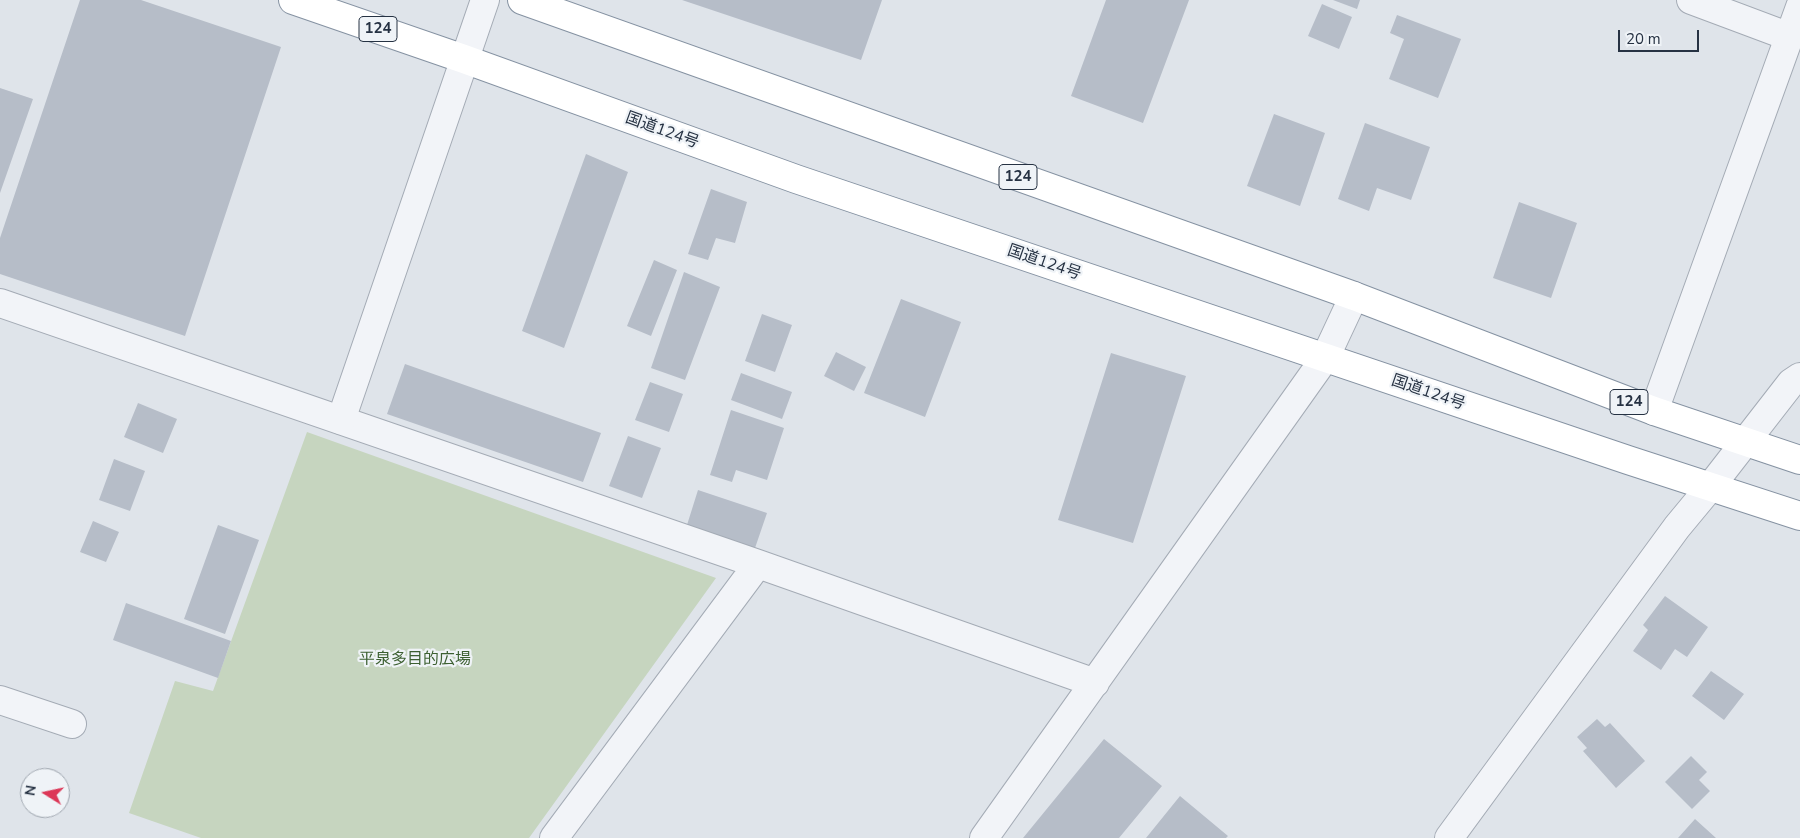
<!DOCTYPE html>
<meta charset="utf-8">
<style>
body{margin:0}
#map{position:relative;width:1800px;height:838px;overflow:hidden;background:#dfe4ea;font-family:"Nunito Sans",sans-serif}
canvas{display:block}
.north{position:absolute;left:20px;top:768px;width:50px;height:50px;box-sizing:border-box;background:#eff3f7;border:1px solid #9fa6af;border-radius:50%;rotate:280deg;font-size:14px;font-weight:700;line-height:20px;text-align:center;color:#263243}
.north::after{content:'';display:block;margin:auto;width:18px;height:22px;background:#dc3757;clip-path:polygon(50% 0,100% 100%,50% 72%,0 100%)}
.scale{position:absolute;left:1618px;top:30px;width:81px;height:22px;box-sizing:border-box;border:2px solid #263243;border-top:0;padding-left:6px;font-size:15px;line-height:18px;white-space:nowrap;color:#263243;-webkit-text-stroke:4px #eff3f7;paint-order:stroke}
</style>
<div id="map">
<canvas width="1800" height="838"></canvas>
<div class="north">N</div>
<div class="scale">20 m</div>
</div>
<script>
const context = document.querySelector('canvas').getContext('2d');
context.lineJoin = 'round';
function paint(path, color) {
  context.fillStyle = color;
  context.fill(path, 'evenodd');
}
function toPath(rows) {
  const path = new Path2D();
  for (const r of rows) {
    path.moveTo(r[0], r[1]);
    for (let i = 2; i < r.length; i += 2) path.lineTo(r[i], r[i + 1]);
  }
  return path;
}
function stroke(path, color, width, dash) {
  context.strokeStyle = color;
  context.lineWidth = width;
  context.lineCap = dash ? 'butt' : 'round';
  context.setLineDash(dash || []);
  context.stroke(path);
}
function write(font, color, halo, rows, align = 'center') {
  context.font = font + ' "Nunito Sans","Noto Sans JP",sans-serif';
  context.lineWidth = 4.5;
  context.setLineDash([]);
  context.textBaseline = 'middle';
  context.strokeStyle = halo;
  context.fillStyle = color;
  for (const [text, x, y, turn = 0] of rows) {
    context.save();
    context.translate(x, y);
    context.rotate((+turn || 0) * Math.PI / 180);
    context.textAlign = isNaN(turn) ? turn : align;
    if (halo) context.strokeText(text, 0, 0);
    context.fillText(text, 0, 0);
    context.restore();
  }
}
paint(toPath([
 [307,432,716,578,529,838,201,838,129,813,175,681,213,691]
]), '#c6d5bf');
paint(toPath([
 [80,0,141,0,281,47,185,336,0,274,0,238],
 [682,0,882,0,861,60],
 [1106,0,1189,0,1143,123,1071,96],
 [1333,0,1360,0,1357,9],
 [1322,4,1352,17,1339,49,1308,36],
 [1397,15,1461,39,1438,98,1389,79,1404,39,1390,33],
 [0,88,33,99,0,193],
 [1274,114,1325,133,1300,206,1247,186],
 [1365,123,1430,147,1411,200,1377,188,1369,211,1338,199],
 [586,154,628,172,564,348,522,331],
 [711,189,747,202,735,243,716,238,708,260,688,254],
 [1519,202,1577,223,1551,298,1493,278],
 [654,260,677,270,651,336,627,326],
 [684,272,720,287,685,380,651,368],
 [901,299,961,322,925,417,864,393],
 [762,314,792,325,775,372,745,361],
 [836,352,866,367,854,391,824,376],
 [1111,353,1186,376,1133,543,1058,520],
 [405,364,601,433,583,482,387,414],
 [741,373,792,392,782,419,731,400],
 [650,382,683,394,669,432,635,420],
 [138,403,177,419,163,453,124,437],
 [731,410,784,428,767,480,736,470,732,482,710,475],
 [628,436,661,448,642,498,609,486],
 [114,459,145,471,130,511,99,500],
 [698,490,767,513,755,548,687,525],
 [93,521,119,532,106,562,80,552],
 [218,525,259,540,225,634,184,619],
 [1665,596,1708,627,1687,657,1675,649,1661,670,1633,651,1648,630,1643,625],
 [126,603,231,641,218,678,113,640],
 [1711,671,1744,694,1724,720,1692,696],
 [1597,719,1605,727,1610,723,1645,761,1616,788,1583,751,1587,748,1577,737],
 [1104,739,1162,786,1119,838,1023,838],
 [1691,756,1707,772,1699,780,1710,791,1692,809,1665,782],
 [1180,796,1228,836,1226,838,1146,838],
 [1695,819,1716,838,1678,838]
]), '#b6bdc8');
const minor = toPath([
 [0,303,758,564,1095,683],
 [1654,411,1800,7],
 [0,700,72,724],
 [554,838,758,564],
 [984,838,1325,358,1354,296]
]);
const tertiary = toPath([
 [1691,0,1790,37],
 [341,420,485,0],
 [1449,838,1677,527,1711,486,1791,383,1800,377]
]);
const trunk = toPath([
 [293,0,464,59,796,179,1628,460,1800,516],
 [522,0,1354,296,1654,411,1800,460]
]);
stroke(minor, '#a4abb5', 30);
stroke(tertiary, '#a4abb5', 30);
stroke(trunk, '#8592a2', 30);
stroke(minor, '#f2f4f8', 28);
stroke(tertiary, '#f2f4f8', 28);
stroke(trunk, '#fff', 28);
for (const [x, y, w] of [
 [378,29,38],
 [1018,177,38],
 [1629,402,38]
]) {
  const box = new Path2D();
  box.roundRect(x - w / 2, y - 12.5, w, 25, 4);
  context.fillStyle = '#eff3f7';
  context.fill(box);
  stroke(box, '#263243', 1);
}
write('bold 15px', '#263243', null, [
 ["124",378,29],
 ["124",1018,177],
 ["124",1629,402]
]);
write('16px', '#263243', '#eff3f7', [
 ["国道124号",662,131,20],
 ["国道124号",1044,263,19],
 ["国道124号",1428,393,19]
]);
write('16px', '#3d6032', '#eff3f7', [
 ["平泉多目的広場",415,660]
]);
</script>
